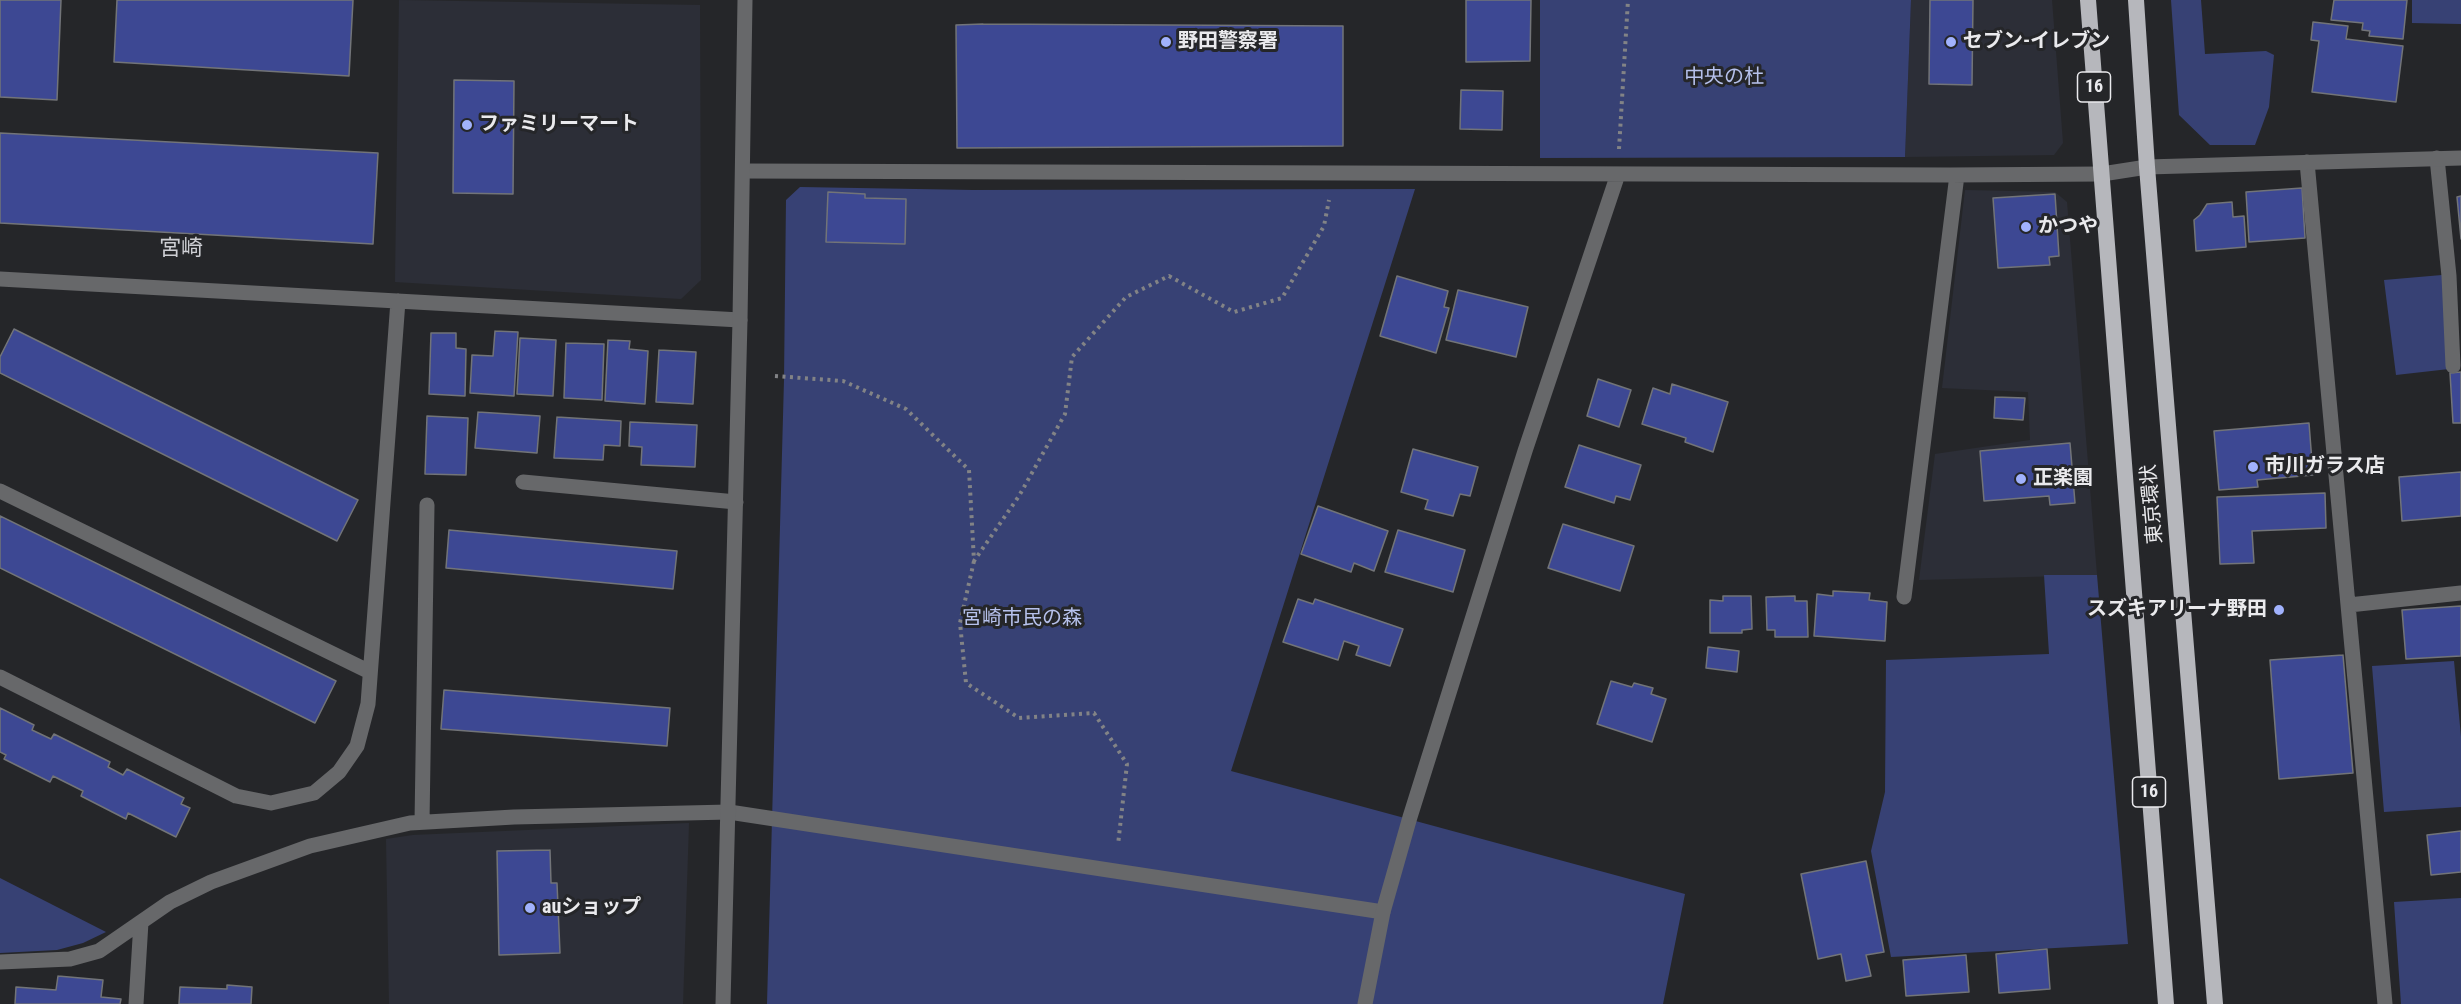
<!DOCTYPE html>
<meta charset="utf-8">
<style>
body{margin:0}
canvas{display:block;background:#252629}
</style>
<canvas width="2461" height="1004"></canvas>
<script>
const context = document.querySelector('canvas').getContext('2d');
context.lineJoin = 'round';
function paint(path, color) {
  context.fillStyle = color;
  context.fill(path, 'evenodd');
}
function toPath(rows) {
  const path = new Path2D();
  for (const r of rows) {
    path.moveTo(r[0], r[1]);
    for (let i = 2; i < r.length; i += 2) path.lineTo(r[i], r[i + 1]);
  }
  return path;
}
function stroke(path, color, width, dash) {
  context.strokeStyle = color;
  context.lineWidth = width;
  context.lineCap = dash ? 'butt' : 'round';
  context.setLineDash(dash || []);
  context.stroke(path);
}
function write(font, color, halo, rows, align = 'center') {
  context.font = font + ' "Roboto Condensed","Noto Sans JP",sans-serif';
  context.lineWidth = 6;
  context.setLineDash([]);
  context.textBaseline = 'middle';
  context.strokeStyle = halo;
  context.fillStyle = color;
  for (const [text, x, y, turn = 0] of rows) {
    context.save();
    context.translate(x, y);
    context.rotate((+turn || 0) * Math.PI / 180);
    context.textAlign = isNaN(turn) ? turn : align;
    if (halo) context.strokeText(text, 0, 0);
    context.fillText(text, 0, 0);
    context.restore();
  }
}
paint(toPath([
 [399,0,700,5,701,280,681,299,395,282],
 [1911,0,2052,0,2063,143,2054,155,1905,157],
 [1965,190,2055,192,2067,202,2097,575,1919,580,1935,454,2030,440,2028,392,1942,388],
 [689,823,683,1004,389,1004,386,839,413,835]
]), '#2c2e37');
paint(toPath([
 [1540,0,1911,0,1905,157,1540,158],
 [2171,0,2201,0,2205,54,2266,51,2274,55,2269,107,2255,145,2210,145,2179,115],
 [2412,0,2461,0,2461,24,2412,23],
 [800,187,973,190,1415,189,1231,771,1685,894,1663,1004,767,1004,784,380,786,200],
 [2442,275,2449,369,2396,375,2384,280],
 [2044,575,2097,575,2128,944,1891,957,1871,851,1885,792,1886,660,2049,654],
 [2454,661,2461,737,2461,807,2384,812,2372,666],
 [0,878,106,932,83,943,57,950,0,953],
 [2461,898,2461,1004,2401,1004,2394,902]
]), '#374174');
const building = toPath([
 [0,0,61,0,57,100,0,97,0,0],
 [117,0,353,0,349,76,114,62,117,0],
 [1466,0,1531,0,1530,61,1466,62,1466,0],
 [1930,0,1973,0,1972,85,1929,84,1930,0],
 [2334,0,2407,0,2403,39,2369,36,2370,31,2362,30,2363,23,2331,20,2334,0],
 [2313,22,2348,26,2346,39,2403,46,2396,102,2312,92,2319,41,2311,40,2313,22],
 [983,24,1343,26,1343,146,957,148,956,25,983,24],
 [454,80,514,81,513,194,453,193,454,80],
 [1461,90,1503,91,1502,130,1460,129,1461,90],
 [0,133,378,153,373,244,0,223,0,133],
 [2302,188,2305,238,2249,242,2246,192,2302,188],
 [828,192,865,194,865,198,906,199,905,244,826,242,828,192],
 [2055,194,2059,256,2049,257,2050,265,1998,268,1993,198,2055,194],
 [2461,196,2461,239,2457,197,2461,196],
 [2232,202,2233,217,2244,216,2246,247,2196,251,2194,220,2200,215,2207,204,2232,202],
 [1397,276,1448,291,1444,307,1449,308,1436,353,1380,336,1397,276],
 [1458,290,1528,307,1516,357,1446,340,1458,290],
 [14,329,358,500,337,541,0,373,0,357,14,329],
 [495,331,518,332,514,396,470,393,472,355,493,356,495,331],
 [431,333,456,333,456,348,466,349,465,396,429,394,431,333],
 [520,338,556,340,553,396,517,394,520,338],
 [608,340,630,341,629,349,648,351,645,404,605,401,608,340],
 [566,343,604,344,602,400,564,398,566,343],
 [659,350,696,352,693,404,656,402,659,350],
 [2461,372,2461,423,2453,423,2450,373,2461,372],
 [1598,379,1631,390,1619,427,1587,416,1598,379],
 [1672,384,1728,402,1713,452,1685,442,1686,438,1642,424,1653,388,1670,394,1672,384],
 [1995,397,2025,398,2023,420,1994,418,1995,397],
 [478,412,540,416,537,453,475,448,478,412],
 [427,416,468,418,466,475,425,474,427,416],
 [557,417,621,421,620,446,604,445,603,460,554,458,557,417],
 [630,422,697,425,695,467,641,465,642,447,629,446,630,422],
 [2309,423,2313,475,2257,480,2258,487,2219,490,2214,431,2309,423],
 [2070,443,2075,503,2050,505,2049,496,1984,501,1980,451,2070,443],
 [1579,445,1641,465,1630,500,1616,496,1614,503,1565,487,1579,445],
 [1413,449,1478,467,1470,496,1460,494,1453,516,1425,509,1428,500,1401,492,1413,449],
 [2461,472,2461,516,2402,521,2399,477,2461,472],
 [2325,493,2326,528,2252,531,2254,563,2220,564,2217,497,2325,493],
 [1318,506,1388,531,1374,571,1354,563,1351,572,1301,554,1318,506],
 [0,516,336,681,315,723,0,568,0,516],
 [1563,524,1634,546,1620,591,1548,568,1563,524],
 [449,530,677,551,673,589,446,568,449,530],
 [1398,530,1465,550,1453,592,1385,572,1398,530],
 [1833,591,1870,593,1869,600,1887,602,1885,641,1814,636,1817,594,1833,596,1833,591],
 [1723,596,1751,596,1752,629,1742,630,1742,633,1710,633,1710,600,1723,601,1723,596],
 [1795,596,1795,601,1807,601,1808,637,1775,637,1775,630,1767,630,1766,597,1795,596],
 [1298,599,1313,604,1315,599,1403,629,1390,666,1356,655,1359,646,1344,641,1338,660,1283,642,1298,599],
 [2461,606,2461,656,2406,659,2402,610,2461,606],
 [1708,647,1739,651,1737,672,1706,668,1708,647],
 [2343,655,2353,773,2279,779,2270,660,2343,655],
 [1611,681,1632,687,1634,683,1653,688,1651,694,1666,699,1652,742,1597,724,1611,681],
 [444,690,670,708,667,746,441,729,444,690],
 [0,708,34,725,32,730,51,739,54,734,110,762,108,767,123,775,127,769,184,798,181,804,190,808,176,837,128,813,126,819,81,796,83,791,53,776,50,782,4,759,6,755,0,752,0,708],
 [2461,831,2461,872,2431,875,2427,835,2461,831],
 [550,850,551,883,557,883,560,953,499,955,497,851,550,850],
 [1866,861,1884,952,1866,955,1871,976,1846,981,1841,954,1818,959,1801,874,1866,861],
 [2047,949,2050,989,1999,993,1996,954,2047,949],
 [1966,955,1969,992,1906,996,1903,960,1966,955],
 [58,976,103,980,101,997,121,999,120,1004,15,1004,16,987,56,990,58,976],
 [227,985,252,987,251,1004,179,1004,180,987,227,989,227,985]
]);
paint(building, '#3d4893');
stroke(building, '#727478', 1.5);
stroke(toPath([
 [1619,149,1628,0],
 [775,376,843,381,906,409,969,470,974,561,1019,496,1065,414,1072,357,1126,297,1169,276,1234,312,1282,298,1324,226,1329,200],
 [974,561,960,623,966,683,1019,718,1094,713,1127,764,1118,845]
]), '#828386', 4, [3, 4.5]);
stroke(toPath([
 [2437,158,2449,276,2453,366],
 [729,812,1383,912]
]), '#67686a', 15);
stroke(toPath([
 [2307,162,2385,1004],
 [743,171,1950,175,2102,174],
 [0,279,740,320],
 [523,482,736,502],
 [0,491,370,672],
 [1904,597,1957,175],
 [2349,605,2461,593],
 [0,677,236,796,271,803,314,793,339,772,357,746,368,704,398,301],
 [422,822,427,505],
 [0,962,70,959,99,951,170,902,211,882,310,846,410,823,514,817,729,812],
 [136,1004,141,922],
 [1365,1004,1383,912,1410,817,1525,451,1618,174]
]), '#67686a', 15);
stroke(toPath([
 [2102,174,2147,167,2461,158],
 [723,1004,740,320,745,0]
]), '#67686a', 15);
stroke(toPath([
 [2088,0,2166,1004],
 [2136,0,2147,167,2215,1004]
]), '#b6b7bc', 16);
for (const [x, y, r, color] of [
 [1166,42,6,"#a1b2fd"],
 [1951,42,6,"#a1b2fd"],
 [467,125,6,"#a1b2fd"],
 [2026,227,6,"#a1b2fd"],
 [2253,467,6,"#a1b2fd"],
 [2021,479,6,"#a1b2fd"],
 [2279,610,6,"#a1b2fd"],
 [530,908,6,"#a1b2fd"]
]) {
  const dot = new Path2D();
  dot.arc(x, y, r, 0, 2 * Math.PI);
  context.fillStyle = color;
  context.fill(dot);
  stroke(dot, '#252629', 2);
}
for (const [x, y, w] of [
 [2094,87,33],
 [2149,792,33]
]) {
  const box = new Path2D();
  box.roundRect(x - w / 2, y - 15, w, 30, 4.5);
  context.fillStyle = '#252629';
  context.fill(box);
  stroke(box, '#eaeaed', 1.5);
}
write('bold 18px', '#eaeaed', null, [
 ["16",2094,87],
 ["16",2149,792]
]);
write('bold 20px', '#eaeaed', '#252629', [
 ["野田警察署",1178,42],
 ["セブン-イレブン",1963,42],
 ["ファミリーマート",479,125],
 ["かつや",2038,227],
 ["市川ガラス店",2265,467],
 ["正楽園",2033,479],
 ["スズキアリーナ野田",2267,610,"right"],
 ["auショップ",542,908]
], 'left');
write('20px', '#b6c1ec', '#252629', [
 ["中央の杜",1724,78],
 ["宮崎市民の森",1022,619]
]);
write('20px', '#eaeaed', '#252629', [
 ["東京環状",2153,504,-95]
]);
write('22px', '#cdced3', '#252629', [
 ["宮崎",181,249]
]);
</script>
